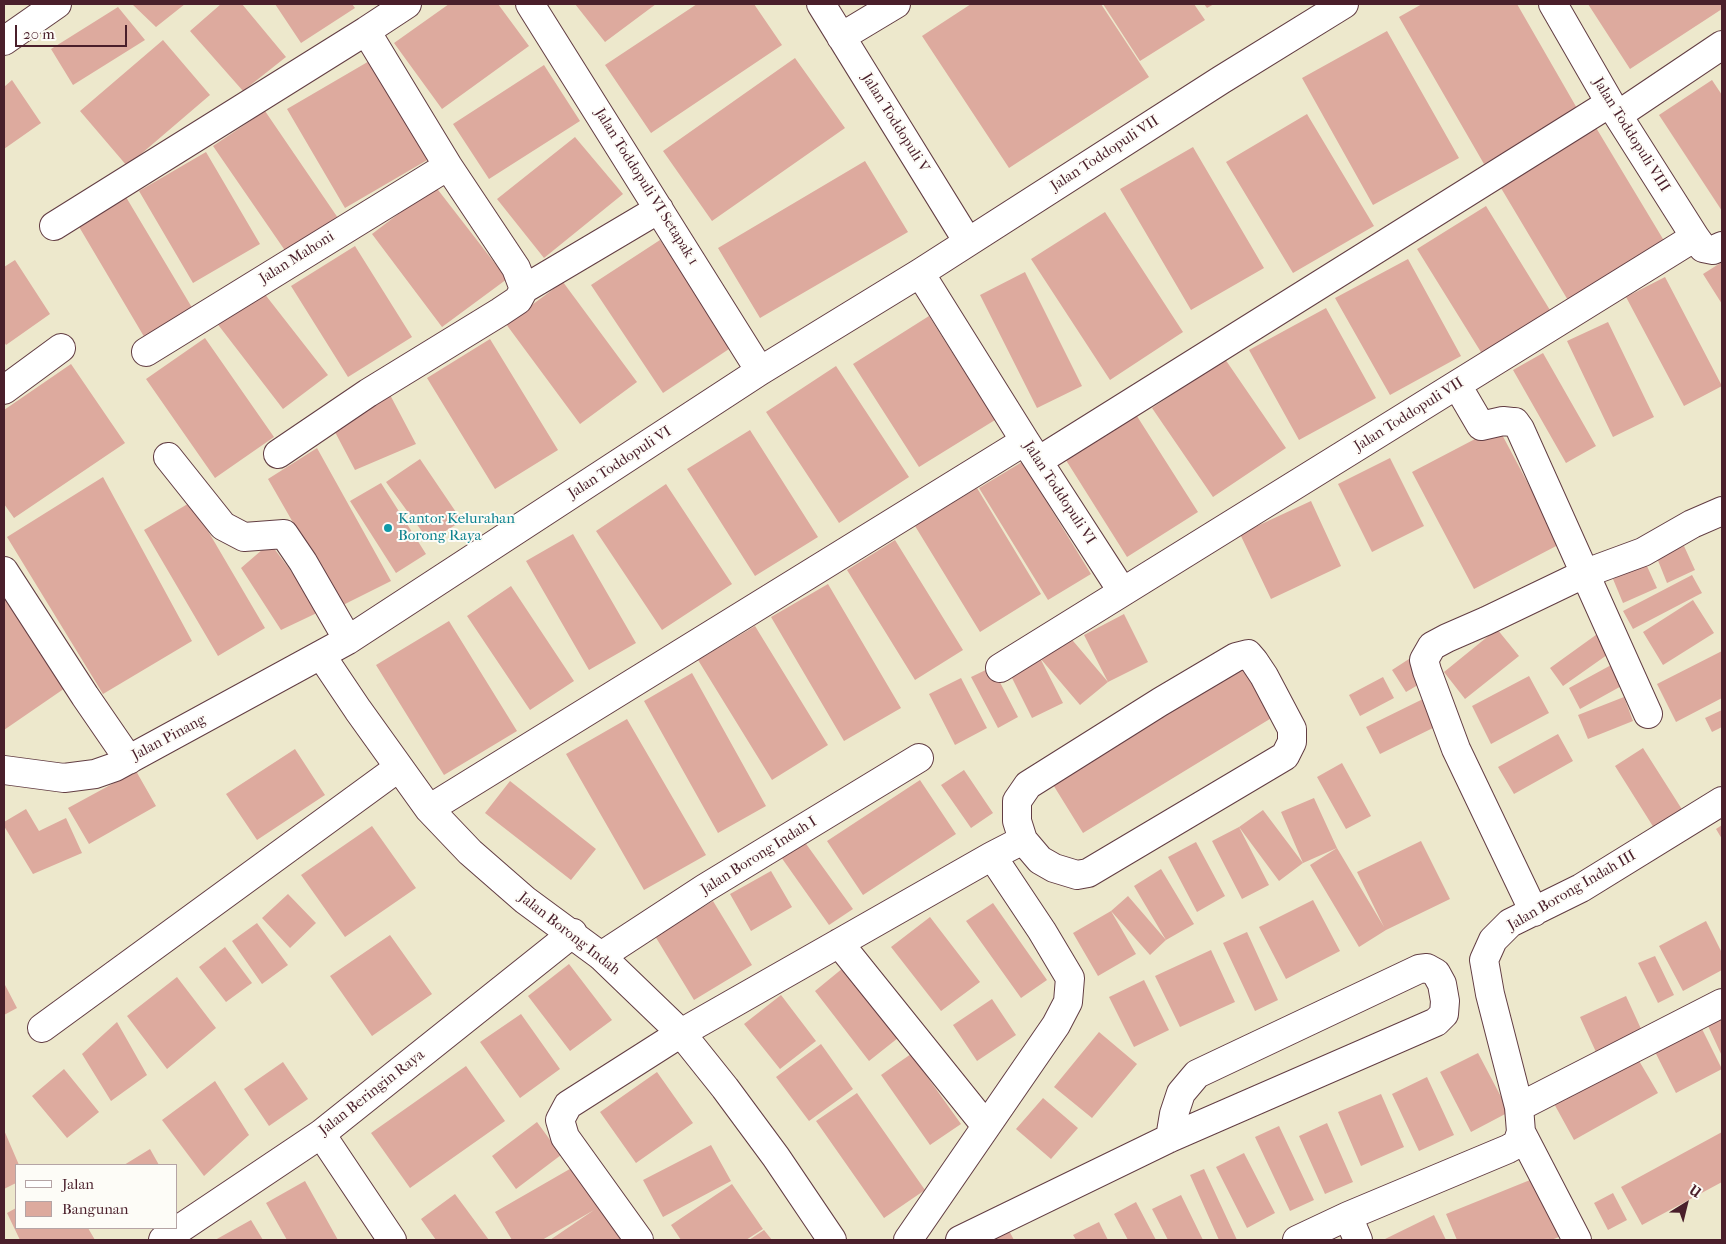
<!DOCTYPE html>
<style>
body{margin:0}
#map{position:relative;width:1726px;height:1244px;overflow:hidden;background:#ede8cc;font-family:"IM FELL French Canon",serif}
canvas{display:block}
.frame{position:absolute;inset:0;border:5px solid #4a1f2b;pointer-events:none}
.legend{position:absolute;left:15px;top:1164px;width:162px;height:65px;box-sizing:border-box;background:#fdfcf7;border:1px solid #b5a4a5;margin:0;padding:6px 9px;list-style:none;font-size:15px;color:#4a1f2b}
.legend li{display:flex;align-items:center;gap:10px;height:25px}
.legend b{width:25px;border:1px solid #b5a4a5}
.north{position:absolute;left:1661px;top:1179px;width:50px;height:50px;-webkit-text-stroke:4px #fdfcf7;paint-order:stroke;rotate:36deg;font-size:14px;font-weight:700;line-height:20px;text-align:center;color:#4a1f2b}
.north::after{content:'';display:block;margin:auto;width:18px;height:22px;background:#4a1f2b;clip-path:polygon(50% 0,100% 100%,50% 72%,0 100%)}
.scale{position:absolute;left:15px;top:25px;width:112px;height:22px;box-sizing:border-box;border:2px solid #4a1f2b;border-top:0;padding-left:6px;font-size:15px;line-height:18px;white-space:nowrap;color:#4a1f2b;-webkit-text-stroke:4px #fdfcf7;paint-order:stroke}
</style>
<div id="map">
<canvas width="1726" height="1244"></canvas>
<div class="frame"></div>
<ul class="legend">
<li><b style="height:6px;background:#fff"></b>Jalan</li>
<li><b style="height:14px;background:#ddaa9e"></b>Bangunan</li>
</ul>
<div class="north">U</div>
<div class="scale">20 m</div>
</div>
<script>
const context = document.querySelector('canvas').getContext('2d');
context.lineJoin = 'round';
function paint(path, color) {
  context.fillStyle = color;
  context.fill(path, 'evenodd');
}
function toPath(rows) {
  const path = new Path2D();
  for (const r of rows) {
    path.moveTo(r[0], r[1]);
    for (let i = 2; i < r.length; i += 2) path.lineTo(r[i], r[i + 1]);
  }
  return path;
}
function stroke(path, color, width, dash) {
  context.strokeStyle = color;
  context.lineWidth = width;
  context.lineCap = dash ? 'butt' : 'round';
  context.setLineDash(dash || []);
  context.stroke(path);
}
function write(font, color, halo, rows, align = 'center') {
  context.font = font + ' "IM FELL French Canon",serif';
  context.lineWidth = 4;
  context.setLineDash([]);
  context.textBaseline = 'middle';
  context.strokeStyle = halo;
  context.fillStyle = color;
  for (const [text, x, y, turn = 0] of rows) {
    context.save();
    context.translate(x, y);
    context.rotate((+turn || 0) * Math.PI / 180);
    context.textAlign = isNaN(turn) ? turn : align;
    if (halo) context.strokeText(text, 0, 0);
    context.fillText(text, 0, 0);
    context.restore();
  }
}
paint(toPath([
 [132,4,185,4,156,27],
 [221,4,242,4,286,57,243,91,190,31],
 [275,4,352,4,355,8,301,43],
 [449,4,498,4,529,46,442,109,394,43],
 [575,4,656,4,605,42],
 [697,4,754,4,782,45,651,133,605,65],
 [971,4,1101,4,1149,77,1009,168,922,36],
 [1103,4,1194,4,1205,20,1140,61],
 [1204,4,1214,4,1207,8],
 [1422,4,1517,4,1578,110,1484,164,1399,17],
 [1588,4,1722,4,1722,9,1630,69],
 [118,7,145,40,73,85,51,49],
 [1387,31,1459,158,1373,205,1302,78],
 [163,40,210,95,127,166,80,111],
 [795,58,845,128,712,221,663,151],
 [371,60,429,159,345,208,287,109],
 [544,65,580,121,489,179,453,124],
 [12,80,41,123,4,149,4,87],
 [1712,80,1722,95,1722,211,1659,115],
 [265,111,338,218,286,252,213,146],
 [1307,114,1374,226,1293,273,1226,162],
 [1595,126,1666,244,1569,302,1498,183],
 [575,137,623,194,544,258,497,199],
 [1193,147,1264,268,1191,310,1120,189],
 [206,152,260,244,193,283,139,191],
 [865,161,908,232,760,318,718,248],
 [435,186,507,279,442,327,372,234],
 [123,192,197,316,149,345,75,220],
 [1486,206,1553,315,1484,357,1417,249],
 [1105,212,1183,332,1110,380,1031,259],
 [660,240,732,347,663,393,591,285],
 [355,246,412,337,348,377,291,286],
 [1408,259,1461,356,1390,395,1335,298],
 [15,260,50,314,6,345,4,342,4,267],
 [1722,262,1722,304,1703,274],
 [1025,272,1082,386,1037,408,980,295],
 [1665,277,1722,386,1684,406,1626,297],
 [563,282,637,382,580,424,506,324],
 [260,288,328,375,283,409,216,322],
 [1326,308,1376,398,1299,440,1249,350],
 [929,316,995,420,919,467,853,364],
 [1608,322,1654,417,1613,437,1567,341],
 [205,338,274,437,215,478,146,379],
 [490,339,558,450,495,489,427,378],
 [1543,353,1596,446,1566,463,1513,370],
 [1225,359,1286,448,1213,497,1152,408],
 [71,364,125,443,14,518,4,504,4,410],
 [836,366,909,477,839,523,766,412],
 [388,391,416,444,355,470,335,432],
 [1135,413,1198,512,1127,557,1064,457],
 [1498,427,1560,544,1474,589,1412,472],
 [750,430,818,537,755,576,687,469],
 [317,448,391,581,341,606,268,479],
 [1390,458,1424,526,1372,552,1338,484],
 [420,459,462,521,429,541,386,482],
 [1022,462,1091,574,1048,600,979,488],
 [103,477,192,641,103,694,7,537],
 [381,483,426,554,396,573,350,501],
 [666,484,732,584,662,630,596,531],
 [977,488,1041,594,980,632,915,526],
 [1311,501,1341,566,1271,599,1240,534],
 [191,502,265,628,218,656,144,530],
 [573,534,636,643,589,670,526,561],
 [895,540,963,650,915,680,847,570],
 [270,543,321,611,281,630,241,568],
 [1684,546,1695,570,1667,583,1657,558],
 [1646,564,1657,588,1623,603,1613,579],
 [1692,575,1702,593,1633,629,1623,611],
 [828,584,901,708,844,741,771,617],
 [511,586,574,681,530,710,467,616],
 [4,595,68,686,4,730],
 [1693,600,1714,633,1663,665,1643,632],
 [1124,614,1148,662,1108,682,1080,705,1040,658,1063,703,1032,718,1010,674,1068,635,1108,682,1084,635],
 [449,621,517,731,444,775,376,665],
 [755,626,828,745,772,780,698,660],
 [1497,629,1519,656,1465,699,1444,672],
 [1600,632,1614,650,1563,686,1550,668],
 [1722,651,1722,698,1676,722,1657,684],
 [1409,659,1423,682,1406,692,1392,670],
 [1246,663,1278,714,1083,833,1052,783],
 [1613,664,1625,684,1580,709,1569,688],
 [992,667,1018,717,998,728,971,677],
 [692,673,766,806,718,833,644,701],
 [1529,676,1549,713,1491,744,1472,706],
 [1383,677,1394,698,1360,716,1349,695],
 [961,678,987,728,955,745,929,694],
 [1624,697,1633,721,1588,739,1578,715],
 [1425,698,1439,725,1380,754,1366,727],
 [1722,710,1722,727,1712,732,1705,718],
 [627,719,706,855,644,890,566,754],
 [1558,734,1573,761,1514,794,1498,767],
 [1643,748,1683,811,1654,828,1615,766],
 [295,749,325,795,257,840,226,794],
 [1342,763,1371,816,1346,829,1317,777],
 [964,770,993,813,971,828,941,785],
 [136,771,156,806,89,844,68,808],
 [920,780,956,834,863,895,827,841],
 [510,781,596,849,571,880,485,813],
 [1314,798,1337,848,1384,927,1357,872,1421,841,1450,899,1386,930,1359,947,1310,865,1337,848,1303,863,1279,881,1239,827,1263,810,1303,863,1281,812],
 [26,809,39,831,66,818,82,853,33,874,4,826,4,822],
 [1722,825,1722,839,1716,829],
 [372,826,416,888,345,937,301,875],
 [1239,827,1269,885,1242,899,1212,841],
 [804,841,853,909,829,925,781,857],
 [1196,842,1225,896,1197,912,1168,857],
 [1161,869,1194,924,1166,940,1150,955,1111,911,1136,954,1098,976,1073,933,1111,911,1128,896,1166,940,1134,886],
 [771,871,792,907,751,931,730,894],
 [288,894,316,923,290,948,262,918],
 [1313,900,1340,951,1286,979,1259,927],
 [713,901,752,965,694,1000,655,936],
 [993,903,1047,980,1021,998,966,921],
 [930,917,980,982,941,1011,891,947],
 [1706,921,1722,953,1722,970,1683,991,1659,946],
 [257,923,288,965,262,984,232,941],
 [1247,932,1278,1000,1255,1011,1223,943],
 [390,935,432,994,372,1036,330,976],
 [225,947,252,983,226,1002,199,967],
 [1211,950,1235,1002,1180,1027,1155,976],
 [1655,956,1674,995,1658,1003,1638,963],
 [569,964,612,1020,570,1051,528,996],
 [843,968,898,1038,869,1061,815,991],
 [177,977,216,1028,167,1069,127,1016],
 [1144,980,1169,1030,1134,1047,1109,997],
 [4,983,17,1008,4,1015],
 [781,995,816,1041,780,1069,744,1024],
 [1626,996,1642,1031,1596,1052,1580,1017],
 [992,999,1016,1035,977,1061,953,1025],
 [1722,1007,1722,1056,1703,1015],
 [521,1014,560,1069,520,1098,480,1042],
 [1697,1019,1722,1069,1676,1093,1651,1044],
 [117,1022,147,1075,111,1101,82,1054],
 [1099,1032,1137,1064,1092,1118,1054,1087],
 [821,1044,853,1089,809,1121,776,1077],
 [1478,1053,1509,1112,1471,1132,1440,1072],
 [911,1054,961,1124,930,1145,881,1075],
 [1635,1054,1658,1093,1574,1140,1552,1100],
 [283,1062,308,1099,269,1126,244,1089],
 [466,1066,505,1121,410,1188,371,1133],
 [64,1069,99,1112,67,1138,32,1096],
 [657,1072,693,1123,636,1163,600,1112],
 [1427,1077,1454,1135,1419,1151,1392,1094],
 [215,1081,249,1135,204,1176,162,1120],
 [857,1093,925,1190,884,1218,816,1121],
 [1381,1094,1404,1147,1361,1166,1338,1112],
 [1043,1098,1078,1128,1051,1159,1016,1129],
 [537,1122,561,1155,516,1189,492,1156],
 [1327,1123,1353,1182,1325,1194,1299,1136],
 [1279,1126,1314,1200,1290,1211,1255,1137],
 [4,1130,19,1165,16,1165,16,1183,4,1189],
 [1722,1132,1722,1182,1642,1225,1621,1187],
 [711,1145,731,1181,663,1217,643,1180],
 [150,1149,159,1165,124,1165],
 [1244,1153,1275,1213,1247,1228,1216,1167],
 [575,1166,599,1207,621,1240,550,1240,594,1210,542,1240,512,1240,495,1212],
 [1204,1169,1237,1240,1219,1240,1190,1175],
 [1535,1178,1559,1237,1551,1240,1457,1240,1446,1214],
 [305,1181,338,1240,287,1240,266,1203],
 [732,1184,763,1229,746,1240,681,1240,671,1225],
 [1613,1193,1627,1220,1608,1230,1594,1203],
 [455,1194,489,1240,436,1240,421,1219],
 [1181,1195,1203,1240,1168,1240,1152,1209],
 [1136,1202,1156,1240,1128,1240,1114,1214],
 [16,1208,16,1228,88,1228,95,1240,20,1240,7,1213],
 [1434,1215,1446,1240,1383,1240],
 [251,1220,263,1240,215,1240],
 [1099,1222,1108,1240,1076,1240,1073,1235],
 [1006,1225,1014,1240,977,1240],
 [764,1230,772,1240,749,1240]
]), '#ddaa9e');
const minor = toPath([
 [530,4,760,371],
 [821,4,968,242],
 [1553,4,1610,103,1695,237,1703,248,1713,250,1722,246],
 [841,37,896,4],
 [4,41,57,4],
 [1618,115,1722,45],
 [54,226,366,31,407,4],
 [920,273,1025,441,1122,591],
 [524,289,659,209],
 [146,352,448,166],
 [1457,385,1481,426,1503,421,1512,422,1515,422,1520,429,1648,714],
 [4,390,61,348],
 [278,454,368,393,500,312,518,300,524,289,516,268,448,166,366,31],
 [168,457,223,526,244,537,284,534,303,562,348,640],
 [1038,461,1610,103],
 [4,571,85,696,129,760],
 [321,655,358,710,429,809,470,852,525,900,601,956,681,1033,725,1088,776,1157,832,1240],
 [1000,668,1695,237],
 [4,770,64,778,95,774,115,767,348,640,760,371,920,273,1221,80,1344,4],
 [429,809,1025,441],
 [1534,912,1456,749,1427,671,1424,660,1432,646,1447,638,1486,621,1586,573,1643,552,1692,524,1722,511],
 [839,943,986,1126],
 [601,956,705,888,919,758],
 [42,1028,398,768],
 [1519,1107,1722,1003],
 [1521,1132,1577,1240],
 [321,1134,392,1240],
 [1348,1216,1358,1240],
 [163,1240,321,1134,573,933],
 [639,1240,565,1137,560,1120,568,1105,681,1033,992,856,1023,840,1017,821,1017,801,1028,785,1160,702,1236,657,1248,654,1254,661,1264,676,1292,729,1292,742,1285,756,1088,873,1077,875,1054,868,1040,860,1023,840],
 [908,1240,1056,1025,1068,1002,1070,978,1042,931,992,856],
 [960,1240,1170,1138,1436,1022,1444,1014,1445,1001,1442,984,1436,973,1427,968,1419,969,1197,1074,1181,1093,1174,1114,1170,1138],
 [1297,1240,1348,1216,1508,1149,1517,1144,1521,1132,1519,1107,1490,994,1484,960,1493,940,1510,923,1581,888,1722,801]
]);
stroke(minor, '#623d43', 30);
stroke(minor, '#fff', 28);
for (const [x, y, r, color] of [
 [388,528,5,"#0f9aa8"]
]) {
  const dot = new Path2D();
  dot.arc(x, y, r, 0, 2 * Math.PI);
  context.fillStyle = color;
  context.fill(dot);
  stroke(dot, '#fdfcf7', 2);
}
write('15px', '#4a1f2b', '#fdfcf7', [
 ["Jalan Toddopuli V",895,123,58],
 ["Jalan Toddopuli VIII",1631,135,58],
 ["Jalan Toddopuli VII",1105,154,-33],
 ["Jalan Toddopuli VI Setapak 1",646,187,58],
 ["Jalan Mahoni",297,258,-32],
 ["Jalan Toddopuli VII",1409,415,-32],
 ["Jalan Toddopuli VI",620,463,-33],
 ["Jalan Toddopuli VI",1059,493,57],
 ["Jalan Pinang",169,738,-28],
 ["Jalan Borong Indah I",759,856,-32],
 ["Jalan Borong Indah III",1572,891,-30],
 ["Jalan Borong Indah",569,934,38],
 ["Jalan Beringin Raya",372,1093,-38]
]);
write('15px', '#0d838f', '#fdfcf7', [
 ["Kantor Kelurahan",398,519],
 ["Borong Raya",398,536]
], 'left');
</script>
